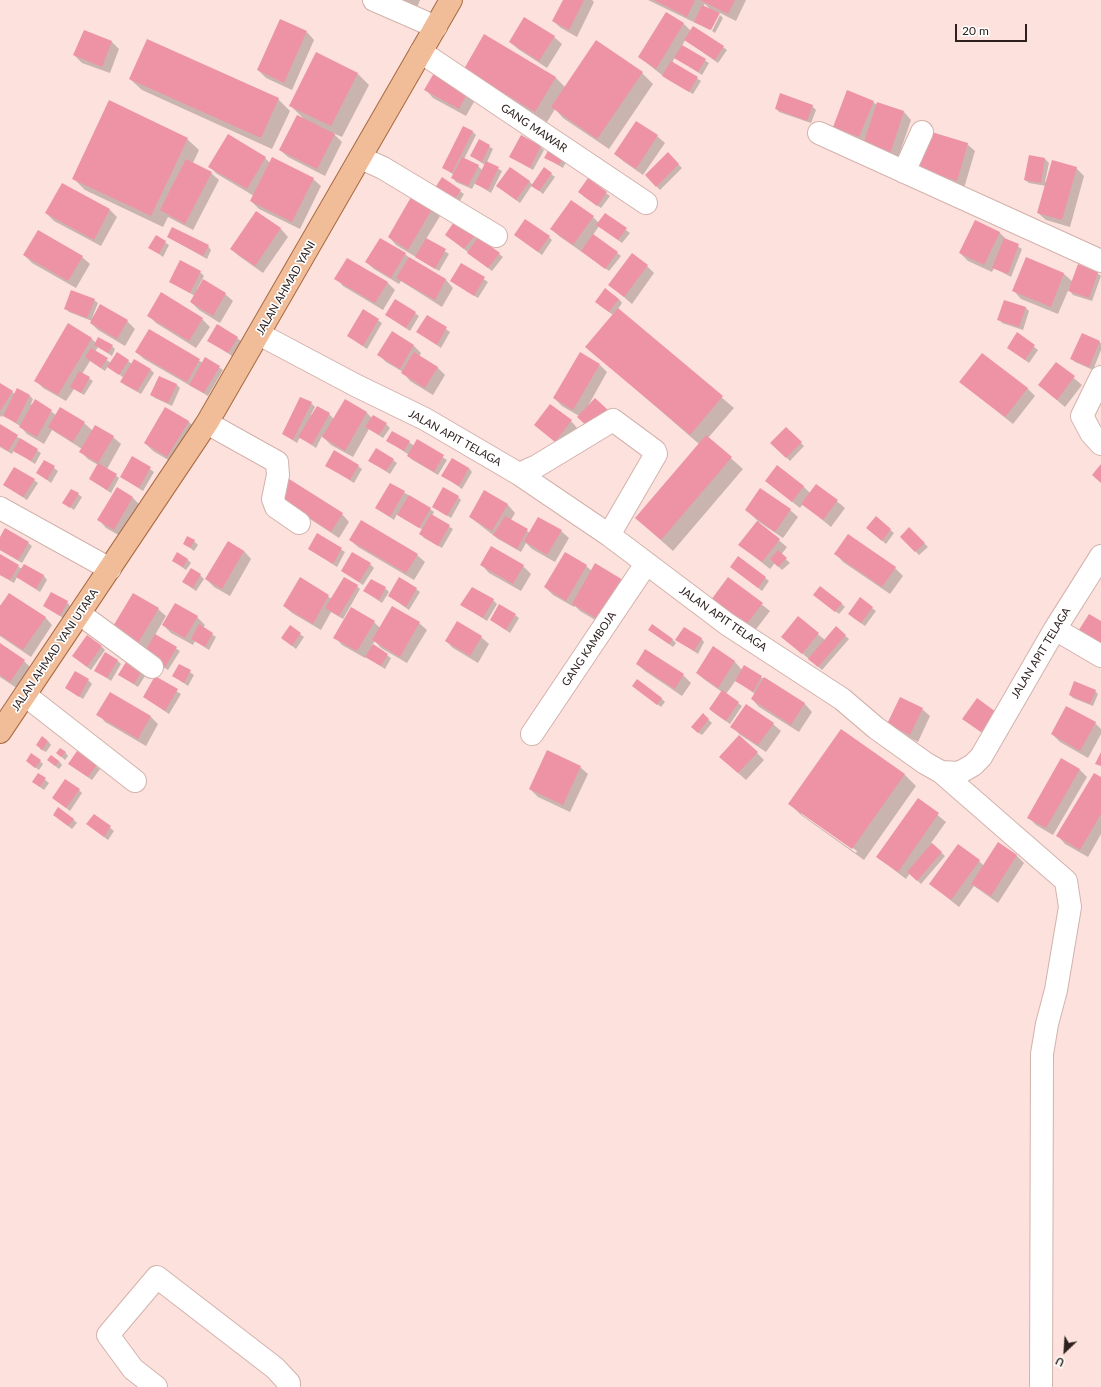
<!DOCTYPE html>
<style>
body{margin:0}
#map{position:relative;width:1101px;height:1387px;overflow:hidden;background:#fde1dc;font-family:Lato,sans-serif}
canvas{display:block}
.north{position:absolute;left:1045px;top:1331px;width:40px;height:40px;-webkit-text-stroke:3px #fff;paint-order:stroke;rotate:205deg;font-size:11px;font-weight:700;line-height:16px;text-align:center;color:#2d211f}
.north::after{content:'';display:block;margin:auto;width:14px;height:18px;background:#2d211f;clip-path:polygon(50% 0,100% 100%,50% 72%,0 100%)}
.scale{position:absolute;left:955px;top:24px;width:72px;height:18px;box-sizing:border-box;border:2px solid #2d211f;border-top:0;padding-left:5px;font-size:12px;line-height:14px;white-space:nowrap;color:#2d211f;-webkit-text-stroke:3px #fff;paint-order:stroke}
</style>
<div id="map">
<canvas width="1101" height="1387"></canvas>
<div class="north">U</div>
<div class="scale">20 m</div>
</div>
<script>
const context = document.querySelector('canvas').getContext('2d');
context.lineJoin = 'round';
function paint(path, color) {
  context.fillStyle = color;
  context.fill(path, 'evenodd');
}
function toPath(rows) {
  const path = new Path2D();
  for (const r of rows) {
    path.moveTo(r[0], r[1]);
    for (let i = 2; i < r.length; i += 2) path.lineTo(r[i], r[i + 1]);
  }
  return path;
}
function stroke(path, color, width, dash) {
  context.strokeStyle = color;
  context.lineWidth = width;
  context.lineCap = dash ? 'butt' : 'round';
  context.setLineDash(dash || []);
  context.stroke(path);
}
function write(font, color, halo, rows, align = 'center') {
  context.font = font + ' Lato,sans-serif';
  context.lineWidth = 3.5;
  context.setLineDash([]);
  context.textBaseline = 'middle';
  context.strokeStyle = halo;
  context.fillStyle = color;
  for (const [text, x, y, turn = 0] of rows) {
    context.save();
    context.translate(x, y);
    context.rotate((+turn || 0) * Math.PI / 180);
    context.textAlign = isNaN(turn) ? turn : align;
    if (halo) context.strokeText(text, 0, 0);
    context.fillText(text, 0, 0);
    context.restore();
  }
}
paint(toPath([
 [395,0,420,0,416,10],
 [564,0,592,0,594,2,577,37,561,28,553,21],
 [648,0,746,0,736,21,718,12,710,30],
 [705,4,711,10,703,6],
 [720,15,723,18,715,33,712,31],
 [684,24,691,31,723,47,727,50,718,63,685,40,682,46,709,63,702,75,675,57,672,63,701,81,693,94,667,79,639,57],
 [307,32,314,40,292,90,266,78,258,70],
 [554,37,562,44,547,68,518,49,510,42],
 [112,42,119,49,110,73,82,63,74,55],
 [357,73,369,85,342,137,333,133,342,142,325,176,288,157,280,150,303,118,290,105],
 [642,73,653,84,609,149,563,118,555,109,547,122,476,81,555,77,565,87],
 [434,75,475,100,466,116,433,98,426,90],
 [130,79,278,99,290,111,272,149,142,90],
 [873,102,877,105,904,112,911,120,897,161,842,134,834,127],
 [812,106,816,110,811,123,779,112,776,108],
 [472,131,476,135,464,159,478,166,482,170,485,165,471,156,479,140,493,149,487,162,502,171,491,193,475,183,472,189,456,182,453,178,454,175,444,168],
 [657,136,665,143,643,175,623,161,615,154],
 [187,139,199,150,193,163,211,173,219,180,193,230,168,217,163,227,85,190,74,179],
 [967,144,975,151,964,188,923,176],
 [540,146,544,150,533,170,511,157],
 [549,150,567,160,563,168,546,158],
 [668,154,682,168,660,190,646,175],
 [1030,156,1045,159,1049,163,1045,182,1076,168,1084,176,1070,227,1046,220,1038,213,1046,186,1029,183,1025,180],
 [265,158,270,163,313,179,321,186,300,229,259,209,251,201,254,196,217,174,210,167],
 [551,174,555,177,543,194,532,185,520,203,497,186,529,181,533,185],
 [443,179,464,194,458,204],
 [414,193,442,213,426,239,449,254,439,271,396,245,389,237],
 [606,193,610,196,601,208,583,196],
 [110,210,117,217,101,246,54,221,46,213],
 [257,212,281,229,288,237,263,273,239,256,231,249],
 [605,214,630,233,622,243,599,226,593,235,621,256,609,271,559,236,552,229,593,217,599,223],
 [456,221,503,257,492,271,446,235],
 [999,232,1007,240,1022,249,1011,277,994,268,992,272,968,261,960,253],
 [156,236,169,245,163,257,149,247],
 [168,237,208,246,211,250,207,259],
 [549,237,552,240,542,255,519,238],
 [405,254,411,259,446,280,453,288,442,307,401,281,399,284,374,269,366,262],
 [24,255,82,257,90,264,76,288,32,263],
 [1027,258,1064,274,1073,282,1097,273,1101,276,1092,301,1073,295,1070,291,1071,286,1070,286,1058,314,1021,299,1014,291],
 [348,259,388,283,395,290,383,310,343,286,336,278],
 [461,264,488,282,478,298,451,281],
 [647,266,654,273,632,304,610,285],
 [200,272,204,276,197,289,225,294,233,301,220,323,199,310,191,302,195,296,170,282],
 [162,294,202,319,210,327,196,348,156,323,148,315],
 [619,299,622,303,618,309,734,408,708,438,743,469,673,551,636,518,699,444,587,347,613,315,599,305],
 [94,300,98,303,92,318,100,306,127,321,135,329,125,346,98,330,91,323,92,321,69,312,65,308],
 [395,300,419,316,410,331,386,315],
 [1026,308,1029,311,1023,330,1002,323,999,319],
 [363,310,382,323,367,349,348,336],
 [428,316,450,332,441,348,418,332],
 [149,330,203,363,206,358,223,370,208,396,144,359,136,352],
 [392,333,414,346,421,353,419,357,437,367,445,375,433,395,410,381,403,372,386,362,379,355],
 [1018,334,1038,350,1029,363,1008,348],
 [1082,334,1101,343,1101,350,1093,370,1075,362,1072,359],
 [91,338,96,343,112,346,115,349,112,356,98,347,95,352,111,363,128,361,132,364,150,369,154,373,141,394,125,385,122,382,124,378,108,366,105,371,90,361,82,374,93,381,84,395,74,389,66,401,43,388,35,380],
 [237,338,241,341,232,356,208,340],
 [1056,363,1082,385,1065,407,1039,385],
 [600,365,607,372,588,406,579,416,562,406,554,398],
 [960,382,1027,388,1035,396,1013,424],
 [0,384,15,394,17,389,30,396,33,399,31,404,32,405,35,400,56,415,84,423,93,431,113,437,121,444,107,469,119,478,111,493,90,479,98,465,88,459,81,452,82,449,52,430,44,444,27,434,20,426,3,415,2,417,0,416],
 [176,384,180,388,172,406,155,398,151,395],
 [345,400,367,413,372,418,386,424,390,428,383,438,369,429,353,457,331,445,322,436,316,448,300,437,297,443,283,434,311,403,315,407,311,415,329,414,334,419],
 [188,421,196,429,175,464,153,451,145,443],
 [571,421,578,429,563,448,536,425],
 [0,425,41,453,35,464,14,450,12,454,0,447],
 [786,428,804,446,790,461,772,443],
 [387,440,409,442,414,446,417,441,447,460,438,475,411,459,409,455],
 [133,457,154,472,143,491,121,477],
 [393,460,397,463,390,474,370,461],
 [45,461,58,471,51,483,38,473],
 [326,465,358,466,362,469,354,483],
 [469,468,472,472,462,489,442,475],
 [34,480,38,483,27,500,4,485],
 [766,481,803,486,810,493,817,485,845,508,831,527,803,504,800,508],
 [391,484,430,509,434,512,432,516,453,529,442,548,424,538,421,534,423,530,397,514,394,520,376,508],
 [117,489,133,498,140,505,122,537,106,528,99,520],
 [485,491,508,505,515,513,511,520,530,533,561,531,569,538,555,562,532,549,526,543,521,552,498,539,470,517],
 [78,494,82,497,74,510,64,503],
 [458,497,461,500,451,518,433,506],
 [284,502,342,514,349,522,339,538],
 [746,510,790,510,798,517,783,538,759,522,758,523,787,547,781,555,790,563,782,570,775,563,770,569,740,545,758,521],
 [876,518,894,533,886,544,871,531],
 [909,529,928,547,919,555,901,536],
 [317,534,345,552,337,567,309,549],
 [848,536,895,568,903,576,890,594,843,562,836,554],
 [0,539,28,543,32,546,22,563,0,550],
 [350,540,417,555,425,562,414,580,358,547],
 [194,541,198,545,194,551,184,543],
 [228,542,244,551,251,559,230,596,214,587,206,579],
 [565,554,586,566,592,571,607,627,580,611,575,606,574,607,553,595,545,587],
 [0,555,22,569,24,566,44,576,47,580,40,592,17,577,14,583,0,575],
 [738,557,769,581,762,591,735,570],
 [187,559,191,563,186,570,173,561],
 [370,564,374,568,363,585,342,571],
 [482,565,523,566,531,574,521,591,489,573],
 [200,575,204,579,196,591,183,582],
 [728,578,770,611,753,633,719,608],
 [300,579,332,599,357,586,360,589,343,619,331,612,321,630,292,613,284,606],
 [385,588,389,592,382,603,364,591],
 [416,589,420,592,409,610,389,596],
 [818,598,841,603,845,607,839,614],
 [493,600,497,604,487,621,462,605],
 [67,602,70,606,63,618,45,606],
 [176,604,197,617,205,625,203,628,216,637,209,650,195,641,193,645,171,633,163,625],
 [0,605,45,617,52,625,31,657,0,636],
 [872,608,876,611,865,626,852,617],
 [158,609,166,616,155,635,180,651,168,670,148,658,121,635],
 [515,615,519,618,510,633,491,620],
 [798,618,825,640,836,628,849,639,822,670,783,637],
 [374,622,380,628,419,623,427,630,407,663,381,648,375,641,372,645,391,658,385,669,366,657,365,658,342,645,335,637],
 [290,627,304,637,296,649,282,638],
 [653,633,672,639,676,643,673,647],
 [481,637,489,644,478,663,453,648,446,641],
 [701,638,704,642,698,654,677,640],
 [0,645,24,661,32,669,18,689,0,677],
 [102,647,105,650,91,670,73,656],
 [713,648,735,662,742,670,744,667,805,704,812,712,799,732,759,707,752,699,755,694,736,680,726,694,742,706,730,724,714,713,710,709,722,692,705,680,697,673],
 [646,651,683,675,691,683,682,696,645,671,637,664],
 [117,660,121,664,111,681,95,670],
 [180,665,194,675,188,686,174,676],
 [141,672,145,676,138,687,119,675],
 [156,678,181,694,169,714,144,697],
 [88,680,92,684,83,699,66,688],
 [637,689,661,698,665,702,661,707],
 [1095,691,1098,694,1093,706,1073,698,1070,695],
 [922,709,930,716,918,742,896,731,888,724],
 [98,714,151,717,158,724,146,746,105,722],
 [703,715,712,723,702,735,696,731],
 [999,716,985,735,963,719],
 [1095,723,1101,729,1101,734,1088,758,1060,742,1052,734],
 [773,724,781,731,766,752,739,734,732,726],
 [841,731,905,775,916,786,864,860,801,815,790,804],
 [801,812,857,851,856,853,801,814],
 [48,741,51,745,46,752,40,749],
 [65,752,68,756,65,760,57,753],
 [757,753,764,760,746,780,728,764],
 [48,760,59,761,62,765,59,769],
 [40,761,43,764,39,770,30,764],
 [96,766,100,769,92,780,73,767],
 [580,767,588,774,570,812,538,797,530,789],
 [1079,769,1087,777,1053,835,1036,825,1028,817],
 [38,774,49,783,44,790,37,785],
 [1101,778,1101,834,1088,857,1065,844,1058,836],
 [79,790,82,793,70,811,53,798],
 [918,799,946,822,931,843,945,856,921,884,910,873,906,879,877,857],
 [54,815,73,819,77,823,72,829],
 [94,815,114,831,108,840,87,824],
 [998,844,1017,856,1024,863,998,903,974,886,959,907,930,884,979,861,984,866]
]), '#0003');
paint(toPath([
 [563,0,584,0,569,30,552,21],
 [654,0,695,0,687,17],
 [700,0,735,0,728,14],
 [702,5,720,13,711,30,694,22],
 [666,12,684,23,656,69,638,57],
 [524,17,555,36,539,61,509,42],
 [280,19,307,31,284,83,257,70],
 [693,26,724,46,715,60,684,40],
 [84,30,112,41,102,67,73,55],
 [484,34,556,77,535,112,464,69],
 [147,39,279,98,261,138,129,79],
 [596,40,643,72,597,139,551,107],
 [682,45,706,59,698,72,674,58],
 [316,52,358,73,331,126,289,106],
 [671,61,698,77,689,92,662,76],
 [434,73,468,92,459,109,424,90],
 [847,90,874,101,859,137,833,127],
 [780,93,813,105,807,121,775,109],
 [109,100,188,138,151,216,72,179],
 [877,102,904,111,890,154,863,145],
 [297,115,335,134,317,169,279,150],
 [636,121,658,135,636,169,614,154],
 [463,126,473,131,452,173,442,168],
 [925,130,968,143,957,181,914,168],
 [228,134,266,157,247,189,208,167],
 [521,135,541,146,530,168,509,157],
 [479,139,490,145,482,162,470,156],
 [549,149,564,156,559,165,544,158],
 [668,152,679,164,656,187,645,175],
 [1029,155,1045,158,1041,183,1024,180],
 [272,157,314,178,292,222,250,201],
 [462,157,479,165,468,186,451,178],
 [186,159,212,172,185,224,160,210],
 [1052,160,1077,167,1062,220,1037,213],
 [486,161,499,167,488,190,475,184],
 [510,167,530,181,516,200,496,186],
 [544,167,552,173,539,191,531,186],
 [442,177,461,190,454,201,435,188],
 [588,178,607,192,597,206,578,192],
 [62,183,110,209,94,240,45,213],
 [414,192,435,204,408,250,388,237],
 [571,200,594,216,573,245,550,229],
 [256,211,281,228,255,266,230,249],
 [605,213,627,228,618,240,596,225],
 [456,219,476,234,464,249,445,235],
 [525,219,550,236,538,252,514,235],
 [975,220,1000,232,984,265,959,253],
 [172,227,209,245,203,256,167,237],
 [38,230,83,256,68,281,23,255],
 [593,234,618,252,605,269,581,251],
 [156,235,166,241,159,254,148,248],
 [478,237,500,253,488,268,467,253],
 [380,238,406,253,391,278,365,262],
 [426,238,446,249,435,269,415,257],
 [1004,238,1019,244,1008,274,992,268],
 [632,253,648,265,624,297,608,285],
 [409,257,446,279,435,300,396,278],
 [1026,257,1064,273,1051,307,1012,291],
 [347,258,388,282,375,303,334,279],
 [180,260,201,271,190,293,169,282],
 [461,263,485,277,474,296,450,281],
 [1078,264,1098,272,1089,298,1068,291],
 [203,279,226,293,213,316,190,302],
 [605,288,619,299,609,312,595,302],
 [71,290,95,299,87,318,64,309],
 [161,292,203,318,189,341,147,316],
 [395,299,416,312,406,328,385,315],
 [1004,300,1026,307,1019,327,997,320],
 [100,304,128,320,117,339,90,323],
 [618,308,723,396,690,435,585,347],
 [363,309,379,319,363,346,347,336],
 [427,315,447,327,437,345,416,332],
 [68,323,92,338,58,395,34,381],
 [217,324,238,337,228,353,207,341],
 [149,329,200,359,187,382,135,352],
 [392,331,414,345,400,369,377,355],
 [1017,332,1035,345,1025,360,1007,348],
 [1082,333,1100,341,1089,367,1070,359],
 [98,337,113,345,108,353,94,345],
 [91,348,108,358,101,368,85,357],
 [117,352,129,360,119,375,107,367],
 [414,352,438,367,425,388,401,373],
 [580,352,600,364,573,410,553,398],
 [982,353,1028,388,1005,417,959,382],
 [205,357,220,366,204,393,189,385],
 [134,359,151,369,137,391,120,382],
 [1056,362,1075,376,1057,400,1038,385],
 [79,371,90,377,81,393,70,387],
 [159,376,177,384,168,403,150,395],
 [0,383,13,391,0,411],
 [17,388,30,395,16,423,3,416],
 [300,397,312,402,293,440,282,434],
 [595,398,608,410,590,429,577,417],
 [35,399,52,410,37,437,19,427],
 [345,399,367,412,345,451,322,437],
 [550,404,572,420,555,442,534,425],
 [317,406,330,413,312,445,298,437],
 [60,407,85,422,73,442,48,427],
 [165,407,189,421,167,457,144,443],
 [373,415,387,423,379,435,365,427],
 [0,424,18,435,8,451,0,446],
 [95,425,114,436,98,463,79,452],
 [786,427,802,442,786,458,770,443],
 [392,431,410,441,404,451,386,441],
 [706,435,732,457,661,540,635,518],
 [20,438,38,449,31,461,13,451],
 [417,439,444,455,434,472,407,456],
 [376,448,394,459,386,471,368,461],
 [334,450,359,465,350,480,325,466],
 [132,456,151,467,139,488,120,477],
 [452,458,469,468,459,486,441,476],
 [44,460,55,466,47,480,36,473],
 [98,463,117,474,107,490,89,479],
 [1101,464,1101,483,1092,475],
 [777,465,804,486,792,502,765,481],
 [14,467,35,479,23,497,3,485],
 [286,477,343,513,331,532,275,495],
 [390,483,405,491,390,517,375,508],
 [816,484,838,500,823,520,801,504],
 [117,487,133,497,114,530,97,520],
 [443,487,459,496,447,516,432,507],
 [760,488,791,509,775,532,745,510],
 [71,489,79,493,70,508,62,503],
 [484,490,508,504,492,531,469,517],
 [409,495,431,508,419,528,397,515],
 [431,514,450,525,438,546,419,534],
 [505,516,528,529,517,549,493,535],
 [876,516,891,529,882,541,866,528],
 [538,517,562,530,547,555,524,541],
 [361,520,418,554,406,573,349,540],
 [757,521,780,539,762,562,738,545],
 [909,527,925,543,915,552,900,537],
 [5,528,29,542,18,560,0,550,0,537],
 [317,533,342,548,333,564,308,549],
 [848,534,896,567,882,587,834,554],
 [187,536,195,540,190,548,183,544],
 [228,541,244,551,222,589,205,579],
 [491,546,524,565,513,584,480,565],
 [778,550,787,558,778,567,770,559],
 [177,552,188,559,183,567,172,561],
 [352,552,371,563,359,582,341,571],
 [565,552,587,565,566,601,544,587],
 [0,554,19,565,10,580,0,575],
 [738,556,766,577,758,588,730,567],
 [595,563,623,580,599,620,572,604],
 [24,564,44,575,36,589,16,577],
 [191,568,201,574,193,588,182,582],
 [300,577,329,595,313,624,283,606],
 [344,577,358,585,339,616,325,608],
 [399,577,417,588,406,607,388,596],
 [728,577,763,603,745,626,711,600],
 [371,579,386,587,379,600,363,591],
 [820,586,842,603,835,612,813,595],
 [472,587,494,599,483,618,460,605],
 [51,592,68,601,60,616,43,606],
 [9,593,46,617,23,650,0,635,0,606],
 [133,593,159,608,138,643,112,628],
 [860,597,873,607,861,623,848,614],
 [175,603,198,616,185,638,162,625],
 [499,604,516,614,506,630,490,620],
 [392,606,420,622,400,657,372,640],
 [351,607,375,621,357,651,333,638],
 [1089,614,1101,621,1101,649,1077,633],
 [798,616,819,633,802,654,781,637],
 [457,621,482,636,470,656,445,641],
 [199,624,213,633,205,647,191,639],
 [652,624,673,639,669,644,648,630],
 [290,625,301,633,292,646,281,638],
 [836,626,846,635,818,667,808,659],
 [684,627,702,638,694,651,675,640],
 [155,634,177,647,165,667,143,655],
 [87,635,102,646,87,667,72,656],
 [0,643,25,660,10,682,0,675],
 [373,644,388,654,381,666,365,657],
 [713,646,735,661,718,688,696,673],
 [645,649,684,674,675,689,636,664],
 [105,652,118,660,107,678,94,671],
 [126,662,142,671,134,684,118,675],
 [179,664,191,670,184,683,172,676],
 [744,665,762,676,753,692,735,681],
 [75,671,89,679,79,697,65,688],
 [155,676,178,689,165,711,143,697],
 [764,677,805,703,791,725,751,699],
 [637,679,662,698,657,705,632,686],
 [1074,681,1096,690,1090,704,1069,695],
 [722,690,739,702,726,721,709,709],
 [110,692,151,716,138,739,96,715],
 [900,697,923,708,910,735,887,724],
 [977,698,996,712,981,732,962,719],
 [746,704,774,723,758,745,730,727],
 [1066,706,1096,722,1080,751,1051,734],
 [703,713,709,719,698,733,691,727],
 [841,729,905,774,852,849,788,804],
 [739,735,758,752,738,773,719,757],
 [42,736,48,741,42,750,36,745],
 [60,748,66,752,61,757,56,753],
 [547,750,581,766,563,805,529,789],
 [77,751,97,765,88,777,68,764],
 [1101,752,1101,766,1095,764],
 [31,753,41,760,35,768,26,761],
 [51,755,59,761,55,766,47,760],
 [1061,758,1080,769,1046,828,1027,818],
 [38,773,46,778,40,787,32,782],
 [1094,773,1101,777,1101,814,1080,850,1056,836],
 [65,779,80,789,66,808,52,798],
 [918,798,939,813,898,872,876,857],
 [58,807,74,819,68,826,53,815],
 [94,814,111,826,104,837,86,824],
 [998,842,1017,855,991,896,971,884],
 [932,843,942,852,917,881,907,872],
 [958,844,980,860,951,900,929,884]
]), '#ed93a5');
const minor = toPath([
 [374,0,436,27],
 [421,52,646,203],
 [819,133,1101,261],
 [361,158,383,168,496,236],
 [904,172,922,132],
 [259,334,357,386,425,419,519,474,609,535,727,624,842,699,876,728,925,763,941,772,959,773,973,765,981,757,1055,629,1101,556],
 [1101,377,1082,416,1091,433,1101,444],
 [207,423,277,462,278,475,273,499,276,507,299,523],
 [519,474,537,466,613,420,655,451,656,454,609,535],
 [0,508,110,569],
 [80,614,152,667],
 [1055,629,1101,656],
 [25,695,135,781],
 [532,734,646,564],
 [941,772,1066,881,1070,907,1056,990,1047,1024,1042,1054,1041,1387],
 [156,1387,133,1369,108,1335,157,1277,275,1368,289,1383,289,1387]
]);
const major = toPath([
 [0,732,207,423,451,0]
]);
stroke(minor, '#d3b2ac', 24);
stroke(major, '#a76941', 24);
stroke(minor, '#fff', 22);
stroke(major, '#f1bc98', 22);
write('11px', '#2d211f', '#fff', [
 ["GANG MAWAR",534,128,34],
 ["JALAN AHMAD YANI",286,288,-60],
 ["JALAN APIT TELAGA",455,438,29],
 ["JALAN APIT TELAGA",723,619,35],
 ["GANG KAMBOJA",589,649,-56],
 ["JALAN AHMAD YANI UTARA",55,650,-56],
 ["JALAN APIT TELAGA",1041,653,-59]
]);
</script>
